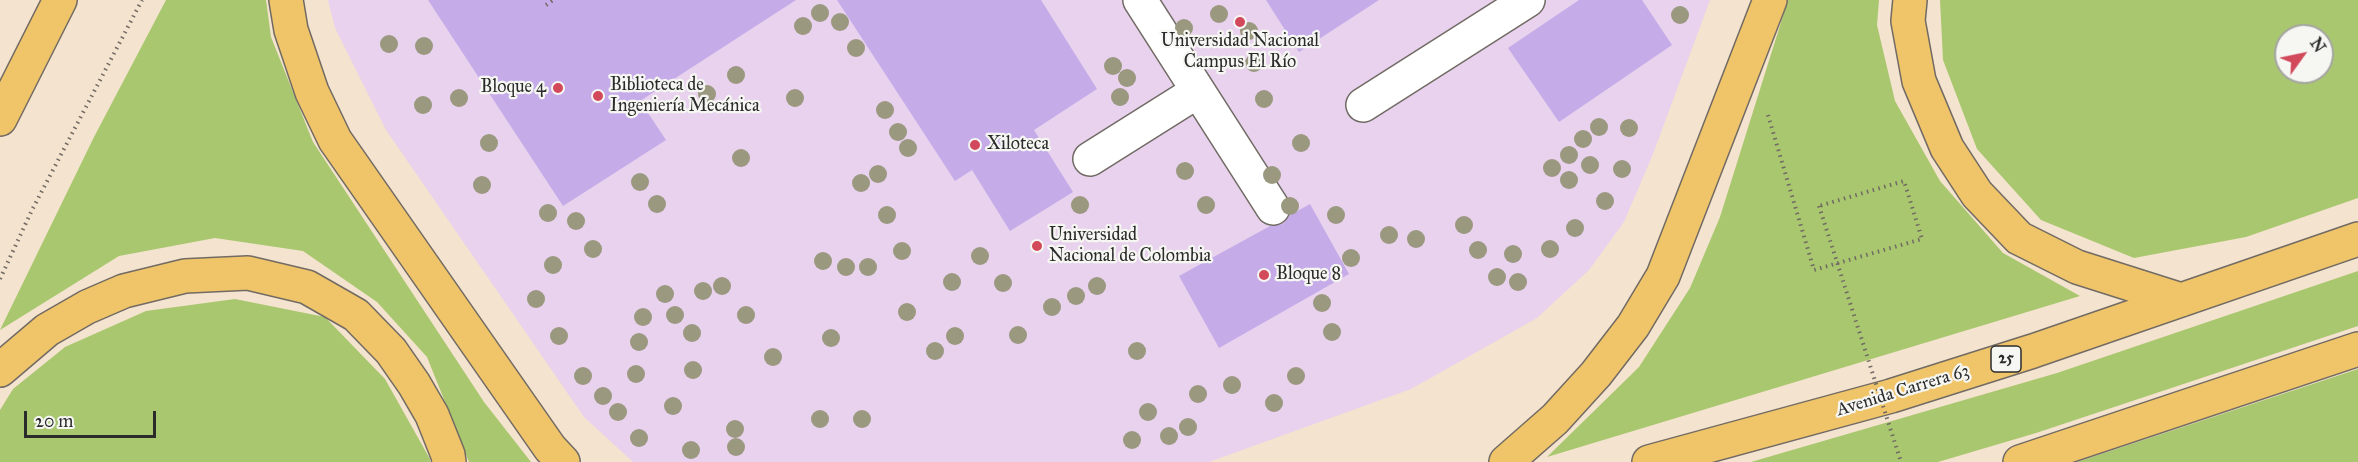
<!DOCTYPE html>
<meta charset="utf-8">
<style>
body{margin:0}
#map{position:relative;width:2358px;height:462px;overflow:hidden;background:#f4e3ce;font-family:"IM FELL Great Primer",serif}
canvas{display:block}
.north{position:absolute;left:2274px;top:24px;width:60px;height:60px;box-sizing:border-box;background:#f6f6f2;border:2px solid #a5a5a2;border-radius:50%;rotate:57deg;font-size:16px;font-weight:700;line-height:24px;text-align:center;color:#2b2b2b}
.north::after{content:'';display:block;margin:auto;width:21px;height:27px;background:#d1495b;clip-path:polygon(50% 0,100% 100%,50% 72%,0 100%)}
.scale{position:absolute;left:24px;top:411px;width:132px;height:27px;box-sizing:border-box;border:3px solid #2b2b2b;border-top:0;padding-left:8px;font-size:18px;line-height:21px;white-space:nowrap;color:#2b2b2b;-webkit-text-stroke:4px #f6f6f2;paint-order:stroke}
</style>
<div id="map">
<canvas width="2358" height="462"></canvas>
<div class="north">N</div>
<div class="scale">20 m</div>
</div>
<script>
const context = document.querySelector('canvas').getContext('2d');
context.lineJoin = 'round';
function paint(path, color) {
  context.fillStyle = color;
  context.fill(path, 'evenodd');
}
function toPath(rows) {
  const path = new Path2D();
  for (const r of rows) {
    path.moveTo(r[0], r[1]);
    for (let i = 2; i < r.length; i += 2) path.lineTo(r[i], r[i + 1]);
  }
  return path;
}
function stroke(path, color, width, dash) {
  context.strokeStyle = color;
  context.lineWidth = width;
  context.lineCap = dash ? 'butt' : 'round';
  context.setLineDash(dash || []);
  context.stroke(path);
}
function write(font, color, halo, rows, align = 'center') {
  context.font = font + ' "IM FELL Great Primer",serif';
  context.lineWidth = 4.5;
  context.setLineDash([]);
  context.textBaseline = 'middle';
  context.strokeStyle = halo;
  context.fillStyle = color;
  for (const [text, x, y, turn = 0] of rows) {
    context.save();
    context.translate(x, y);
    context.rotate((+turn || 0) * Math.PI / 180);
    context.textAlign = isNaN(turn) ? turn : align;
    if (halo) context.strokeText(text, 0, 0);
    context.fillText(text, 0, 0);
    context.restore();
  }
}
paint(toPath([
 [328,0,1710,0,1653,154,1624,222,1589,270,1537,318,1411,389,1209,462,633,462,584,417,386,130,335,28]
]), '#e8d2ee');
paint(toPath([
 [166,0,266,0,271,37,313,142,484,402,531,462,469,462,427,357,377,302,303,251,215,238,119,256,0,330,94,137],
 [1788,0,1879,0,1877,25,1895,101,1940,181,2003,253,2080,296,1547,457,1639,367,1690,288,1720,217],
 [1940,0,2358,0,2358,198,2246,237,2134,258,2041,220,1977,149,1943,60],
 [2286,36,2322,36,2322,72,2286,72],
 [2358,271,2358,326,2036,433,1938,462,1751,462,2057,373],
 [235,299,325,317,385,379,430,459,430,462,0,462,0,410,13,389,65,347,146,311],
 [2358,369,2358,462,2077,462]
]), '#a9c76f');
paint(toPath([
 [428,0,796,0,640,101,666,140,563,206],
 [837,0,1041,0,1097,89,1034,130,1073,192,1010,231,972,170,955,181],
 [1266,0,1379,0,1299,52],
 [1579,0,1642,0,1672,45,1559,122,1508,48],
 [1310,204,1349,274,1219,348,1179,276,1270,226,1283,224,1290,215]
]), '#c5ace9');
const minor = toPath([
 [1140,0,1273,208],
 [1363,105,1528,0],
 [1090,159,1198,91]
]);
const major = toPath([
 [0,119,60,0]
]);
const highway = toPath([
 [286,0,291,30,312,92,335,140,550,448,563,462],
 [1910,0,1908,21,1919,81,1947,148,1977,194,2019,238,2077,267,2181,300],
 [0,370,47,330,87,307,124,291,185,276,248,273,307,287,356,315,391,351,414,384,432,415,448,455,449,462],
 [1506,462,1555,419,1596,374,1633,326,1663,276,1770,0],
 [1649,462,1891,396,2033,351,2358,239],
 [2020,462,2358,349]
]);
stroke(minor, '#716b64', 36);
stroke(major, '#716b64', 36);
stroke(highway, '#716b64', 36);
stroke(toPath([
 [546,5,553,0],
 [1768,115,1814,270,1922,239,1904,181,1819,206],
 [0,279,32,210,142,0]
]), '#716b64', 4, [1.5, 4.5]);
stroke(minor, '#fff', 33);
stroke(major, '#f0c469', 33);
stroke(highway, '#f0c469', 33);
stroke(toPath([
 [1819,206,1901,462]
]), '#716b64', 4, [1.5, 4.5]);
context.fillStyle = '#9a987f';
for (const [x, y] of [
 [820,13],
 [1219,14],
 [1680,15],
 [840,22],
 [803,26],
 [1184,28],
 [1249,31],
 [389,44],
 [424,46],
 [856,48],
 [1254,63],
 [1113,66],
 [736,75],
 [1127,78],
 [707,94],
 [1120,97],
 [459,98],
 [795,98],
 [1264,99],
 [423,105],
 [885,110],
 [1599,127],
 [1629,128],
 [898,132],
 [1583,139],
 [489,143],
 [1301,143],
 [908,148],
 [1569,155],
 [741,158],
 [1590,165],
 [1552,168],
 [1622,169],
 [1185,171],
 [878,174],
 [1272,175],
 [1569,180],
 [640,182],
 [861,183],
 [482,185],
 [1605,201],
 [657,204],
 [1080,205],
 [1206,205],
 [1290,206],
 [548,213],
 [887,215],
 [1336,215],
 [576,221],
 [1464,225],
 [1575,228],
 [1389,235],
 [1416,239],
 [593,249],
 [1550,249],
 [1478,250],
 [902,251],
 [1513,254],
 [980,256],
 [1351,258],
 [823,261],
 [553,265],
 [846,267],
 [868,267],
 [1497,277],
 [952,282],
 [1518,282],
 [1003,283],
 [722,286],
 [1097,286],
 [703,291],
 [665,294],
 [1076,296],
 [536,299],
 [1322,303],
 [1052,307],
 [907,312],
 [675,315],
 [746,315],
 [643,317],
 [1332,332],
 [692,333],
 [1018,335],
 [559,336],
 [955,336],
 [831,338],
 [639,342],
 [935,351],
 [1137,351],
 [773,357],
 [693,370],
 [636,374],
 [583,376],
 [1296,376],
 [1232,385],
 [1198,394],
 [603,396],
 [1274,403],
 [673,406],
 [618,412],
 [1148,412],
 [820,419],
 [862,419],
 [1188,427],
 [735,429],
 [1169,436],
 [639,438],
 [1132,440],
 [736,447],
 [691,450]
]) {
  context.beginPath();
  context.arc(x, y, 9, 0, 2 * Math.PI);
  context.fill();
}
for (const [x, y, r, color] of [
 [1240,22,6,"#d1495b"],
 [558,88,6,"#d1495b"],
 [598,96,6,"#d1495b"],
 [975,145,6,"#d1495b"],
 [1037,246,6,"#d1495b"],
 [1264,275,6,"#d1495b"]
]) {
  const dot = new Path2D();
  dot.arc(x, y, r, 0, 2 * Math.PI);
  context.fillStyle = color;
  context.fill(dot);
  stroke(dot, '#f6f6f2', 2);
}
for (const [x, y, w] of [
 [2006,359,30]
]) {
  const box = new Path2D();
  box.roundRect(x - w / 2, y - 13, w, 26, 4.5);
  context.fillStyle = '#f6f6f2';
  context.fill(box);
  stroke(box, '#2b2b2b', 1.5);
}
write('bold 16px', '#2b2b2b', null, [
 ["25",2006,359]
]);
write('18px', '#2b2b2b', '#f6f6f2', [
 ["Universidad Nacional",1240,42,"center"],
 ["Campus El Río",1240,63,"center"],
 ["Biblioteca de",610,86],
 ["Ingeniería Mecánica",610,107],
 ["Bloque 4",546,88,"right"],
 ["Xiloteca",987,145],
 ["Universidad",1049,236],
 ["Nacional de Colombia",1049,257],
 ["Bloque 8",1276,275]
], 'left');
write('18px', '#2b2b2b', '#f6f6f2', [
 ["Avenida Carrera 63",1903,391,-17]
]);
</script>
